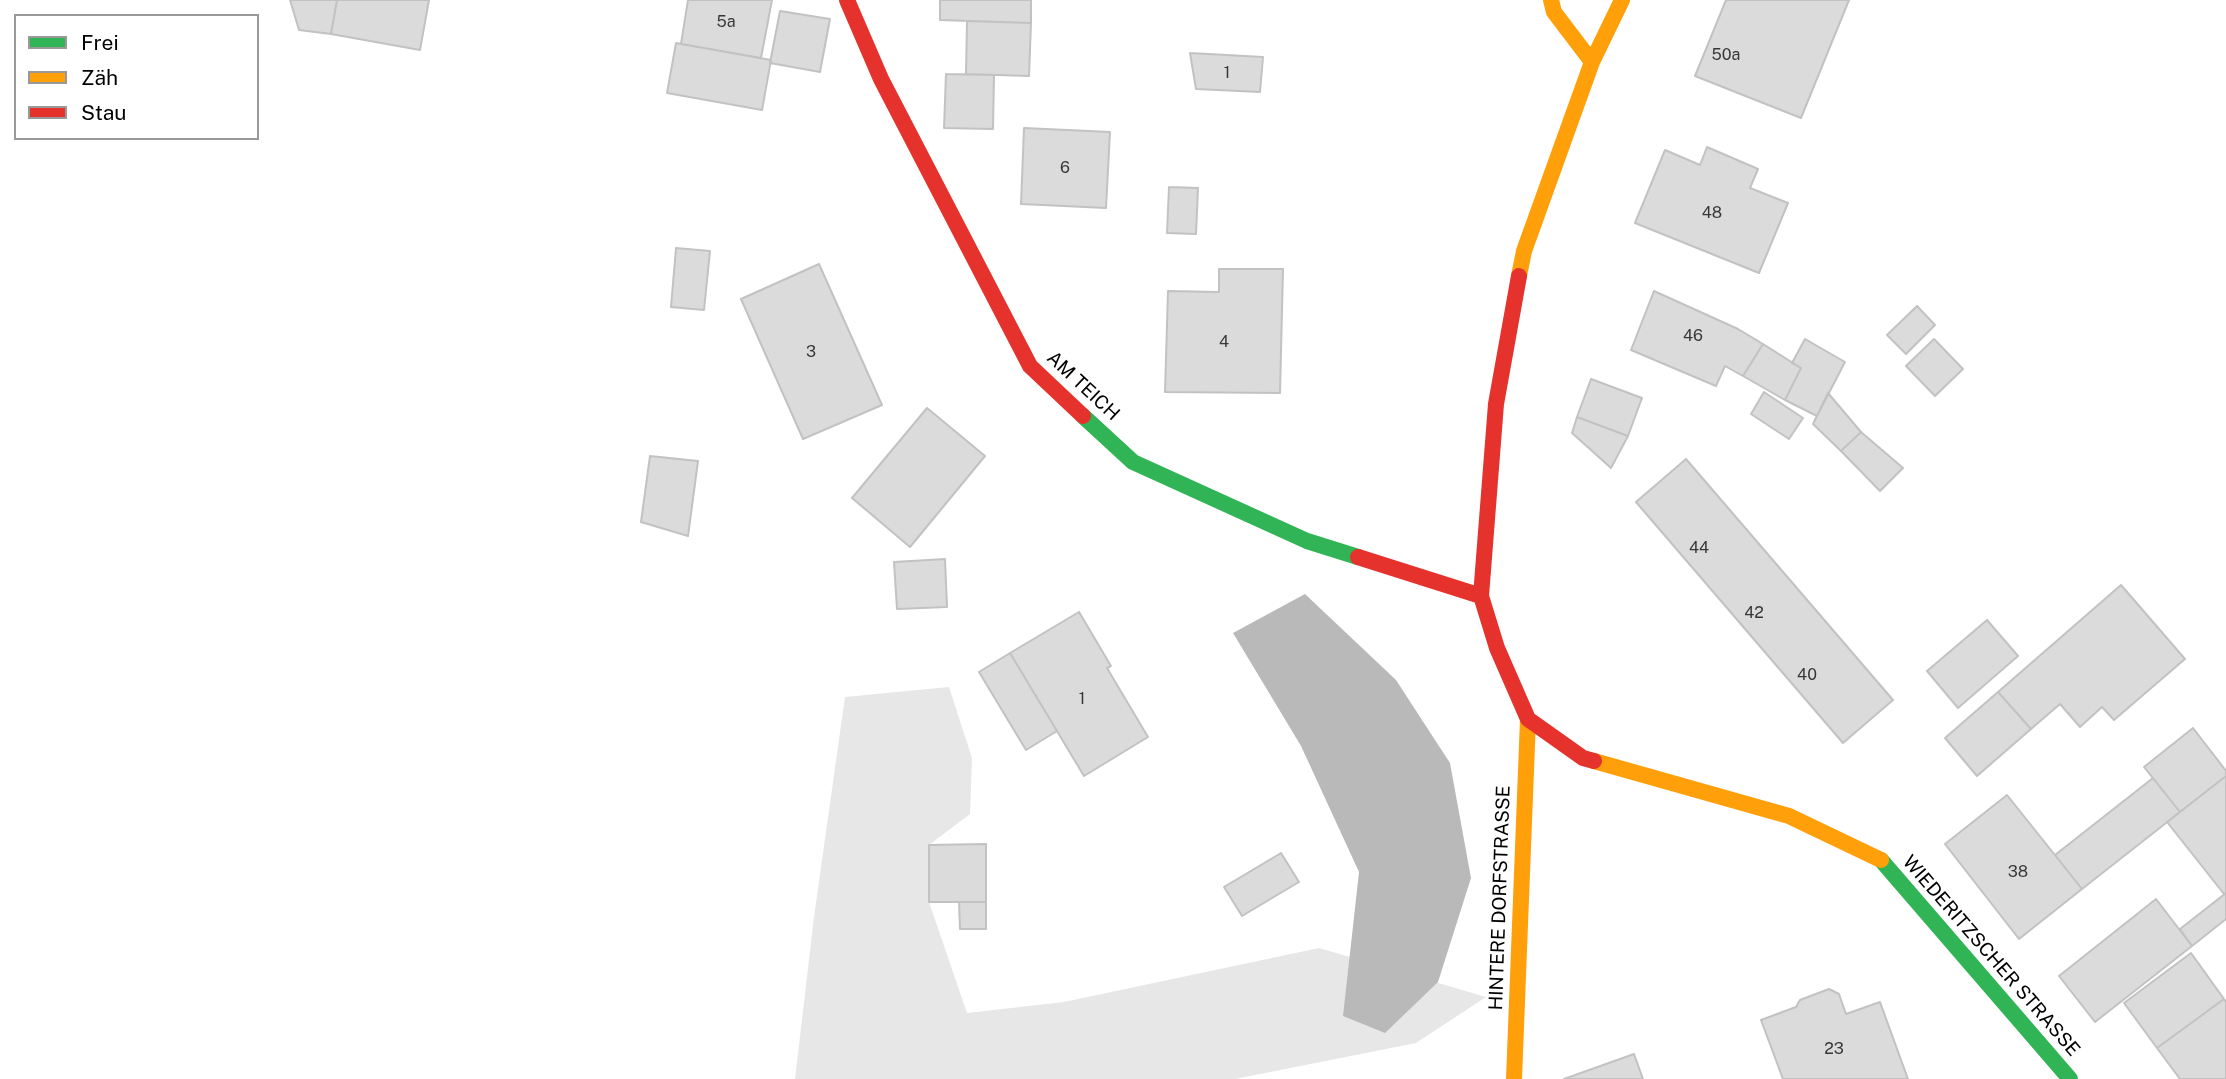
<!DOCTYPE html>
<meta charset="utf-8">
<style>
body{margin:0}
#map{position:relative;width:2226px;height:1079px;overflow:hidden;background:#fff;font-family:"Public Sans",sans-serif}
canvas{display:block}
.legend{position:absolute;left:14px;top:14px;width:245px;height:126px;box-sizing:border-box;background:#fff;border:2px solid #999;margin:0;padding:9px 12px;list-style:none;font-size:21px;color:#000}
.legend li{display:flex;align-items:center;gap:14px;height:35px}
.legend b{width:35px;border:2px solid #999}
</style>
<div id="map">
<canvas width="2226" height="1079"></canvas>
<ul class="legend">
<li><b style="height:9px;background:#30b455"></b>Frei</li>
<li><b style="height:9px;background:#ff9f0a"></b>Zäh</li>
<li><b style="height:9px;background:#e5322d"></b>Stau</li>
</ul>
</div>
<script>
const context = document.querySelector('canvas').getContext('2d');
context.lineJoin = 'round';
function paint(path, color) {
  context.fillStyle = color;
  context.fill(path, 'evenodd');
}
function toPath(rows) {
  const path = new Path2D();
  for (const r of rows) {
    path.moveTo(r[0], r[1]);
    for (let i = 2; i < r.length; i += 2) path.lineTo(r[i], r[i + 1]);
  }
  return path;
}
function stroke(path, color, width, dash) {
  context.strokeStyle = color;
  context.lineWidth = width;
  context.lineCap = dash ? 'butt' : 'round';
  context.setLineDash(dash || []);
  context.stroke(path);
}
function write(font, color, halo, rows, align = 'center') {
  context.font = font + ' "Public Sans",sans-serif';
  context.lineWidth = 5;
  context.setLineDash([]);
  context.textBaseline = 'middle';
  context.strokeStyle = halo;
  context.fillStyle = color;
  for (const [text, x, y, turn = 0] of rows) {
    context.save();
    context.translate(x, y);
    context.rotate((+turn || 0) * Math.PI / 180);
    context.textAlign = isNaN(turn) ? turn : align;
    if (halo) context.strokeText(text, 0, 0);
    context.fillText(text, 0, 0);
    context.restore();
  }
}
paint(toPath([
 [949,687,972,758,970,814,929,845,929,902,967,1013,1064,1002,1319,948,1486,997,1416,1043,1235,1079,795,1079,814,917,845,697]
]), '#e7e7e7');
paint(toPath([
 [1305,594,1396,680,1450,763,1471,878,1438,982,1385,1033,1343,1016,1359,872,1301,746,1233,633]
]), '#b9b9b9');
const building = toPath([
 [337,0,331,34,299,30,290,0,337,0],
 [337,0,429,0,420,50,331,34,337,0],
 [688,0,772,0,761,58,681,44,688,0],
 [940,0,1031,0,1031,23,940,20,940,0],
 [1726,0,1849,0,1801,118,1695,76,1726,0],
 [780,11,830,19,820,72,770,63,780,11],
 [967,21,1031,23,1029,76,966,74,967,21],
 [676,43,771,60,762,110,667,93,676,43],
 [1190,53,1263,57,1260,92,1196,89,1190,53],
 [946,74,994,75,993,129,944,128,946,74],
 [1024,128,1110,132,1106,208,1021,204,1024,128],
 [1707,147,1758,169,1750,188,1788,203,1759,273,1635,223,1665,150,1700,165,1707,147],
 [1169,187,1198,188,1196,234,1167,233,1169,187],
 [676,248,710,251,704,310,671,307,676,248],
 [819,264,882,405,803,439,741,299,819,264],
 [1219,269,1283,269,1280,393,1165,392,1168,291,1219,292,1219,269],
 [1654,291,1738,329,1763,344,1743,376,1725,366,1716,386,1631,350,1654,291],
 [1917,306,1935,325,1906,354,1887,335,1917,306],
 [1805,339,1845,362,1817,416,1785,400,1801,368,1792,363,1805,339],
 [1934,339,1963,369,1935,396,1906,366,1934,339],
 [1763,344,1801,368,1785,400,1743,376,1763,344],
 [1591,379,1642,398,1628,436,1577,417,1591,379],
 [1764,392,1803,418,1789,439,1751,414,1764,392],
 [1828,393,1861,432,1841,451,1813,424,1828,393],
 [927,408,985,456,910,547,852,498,927,408],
 [1577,417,1628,436,1611,468,1572,433,1577,417],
 [1861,432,1903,468,1880,491,1841,451,1861,432],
 [650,456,698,461,688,536,641,522,650,456],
 [1686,459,1893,700,1843,743,1636,502,1686,459],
 [945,559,947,607,897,609,894,562,945,559],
 [2121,585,2185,659,2114,720,2102,707,2080,727,2060,704,2031,729,1998,692,2121,585],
 [1079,612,1111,666,1107,668,1148,737,1084,776,1010,653,1079,612],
 [1987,620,2018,656,1958,708,1927,671,1987,620],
 [1010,653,1057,731,1026,750,979,672,1010,653],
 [1998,692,2031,729,1977,776,1945,738,1998,692],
 [2193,728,2226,771,2226,776,2180,812,2144,767,2193,728],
 [2226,776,2226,893,2224,894,2167,822,2226,776],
 [2153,778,2180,812,2082,889,2055,855,2153,778],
 [2007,795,2082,889,2019,939,1945,844,2007,795],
 [986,844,986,902,929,902,929,845,986,844],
 [1281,853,1299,882,1242,916,1224,887,1281,853],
 [2226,893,2226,919,2192,946,2180,929,2226,893],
 [2156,899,2192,946,2095,1022,2059,976,2156,899],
 [959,902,986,902,986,929,960,929,959,902],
 [2191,953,2224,999,2157,1048,2124,1003,2191,953],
 [1829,989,1839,994,1846,1014,1880,1002,1908,1079,1783,1079,1761,1020,1796,1007,1800,1000,1829,989],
 [2224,999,2226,1002,2226,1079,2180,1079,2157,1048,2224,999],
 [1634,1054,1643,1079,1564,1079,1634,1054]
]);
paint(building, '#dbdbdb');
stroke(building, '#c2c2c2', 2);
stroke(toPath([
 [1083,416,1133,462,1307,541,1358,557],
 [1881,860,2070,1079]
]), '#30b455', 16);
stroke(toPath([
 [1551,0,1554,12,1592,62],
 [1519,276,1524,251,1592,62,1622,0],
 [1594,761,1789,816,1881,860],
 [1514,1079,1528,719]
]), '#ff9f0a', 16);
stroke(toPath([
 [847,0,881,79,1030,366,1083,416],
 [1519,276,1496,404,1481,596,1497,648,1528,719,1583,758,1594,761],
 [1358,557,1481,596]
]), '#e5322d', 16);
write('16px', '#373737', null, [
 ["5a",726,22],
 ["50a",1726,55],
 ["1",1227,73],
 ["6",1065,168],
 ["48",1712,213],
 ["46",1693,336],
 ["4",1224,342],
 ["3",811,352],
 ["44",1699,548],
 ["42",1754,613],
 ["40",1807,675],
 ["1",1082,699],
 ["38",2018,872],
 ["23",1834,1049]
]);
write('19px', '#000', '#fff', [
 ["AM TEICH",1083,386,43],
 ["HINTERE DORFSTRASSE",1500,898,-88],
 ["WIEDERITZSCHER STRASSE",1991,956,49]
]);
</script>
